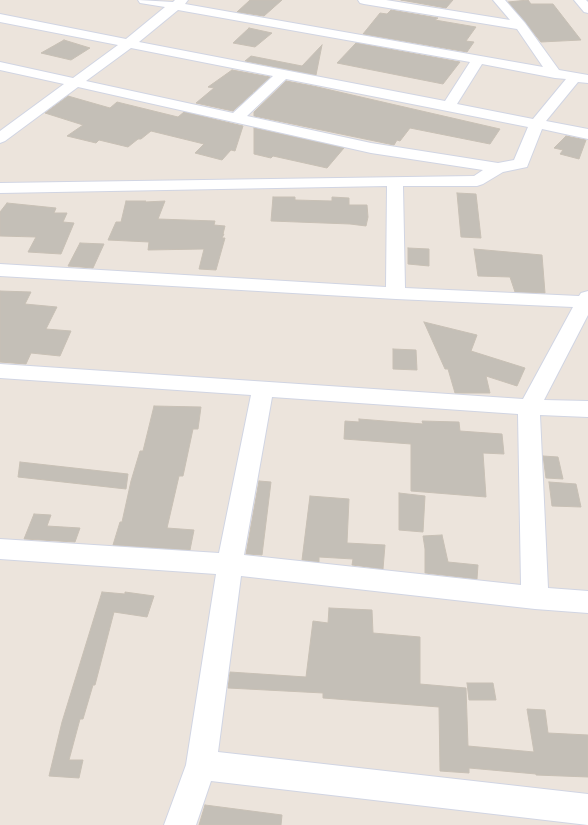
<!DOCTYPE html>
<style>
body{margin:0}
canvas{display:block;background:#ece4dc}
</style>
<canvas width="588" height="825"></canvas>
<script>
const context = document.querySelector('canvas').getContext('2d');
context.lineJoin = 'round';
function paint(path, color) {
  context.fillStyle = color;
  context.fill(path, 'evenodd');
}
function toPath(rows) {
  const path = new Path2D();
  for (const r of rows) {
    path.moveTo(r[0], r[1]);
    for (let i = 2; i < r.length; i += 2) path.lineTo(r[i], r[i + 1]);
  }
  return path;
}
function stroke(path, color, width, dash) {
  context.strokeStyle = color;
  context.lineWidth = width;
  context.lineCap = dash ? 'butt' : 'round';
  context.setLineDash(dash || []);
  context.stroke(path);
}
const building = toPath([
 [250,0,282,0,264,16,237,12,250,0],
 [401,0,453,0,446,8,401,0],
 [528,0,531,4,553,4,581,40,541,42,508,2,528,0],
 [391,10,438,18,435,20,476,27,466,41,474,42,467,52,363,34,380,13,387,14,391,10],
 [249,28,272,33,255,47,233,43,249,28],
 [64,40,90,48,71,60,41,53,64,40],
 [356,43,460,62,443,84,337,63,356,43],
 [322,45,316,75,245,61,251,56,302,66,322,45],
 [232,70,270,77,254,92,254,89,253,93,233,111,196,103,214,88,208,87,232,70],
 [286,81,313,86,500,129,490,144,410,128,400,141,397,140,394,145,254,116,254,112,286,81],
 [68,96,110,108,117,102,178,117,184,112,243,126,235,151,231,150,222,160,195,153,204,144,151,131,141,139,138,139,128,147,99,140,96,143,67,136,83,125,45,113,68,96],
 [254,128,344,148,327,168,273,156,271,158,254,154,254,128],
 [566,136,586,140,579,159,560,154,563,150,554,148,566,136],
 [457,193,476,194,481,238,461,237,457,193],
 [273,197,295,197,295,200,332,201,332,197,349,198,349,205,367,205,368,217,366,226,350,224,271,221,273,197],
 [126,201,146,201,145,202,165,201,158,219,215,221,214,225,225,226,223,234,224,234,222,238,225,238,216,270,199,269,204,249,148,250,149,242,108,240,116,222,121,222,126,201],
 [7,203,56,208,54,213,67,213,63,222,74,223,61,254,28,252,36,237,0,236,0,212,7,203],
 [80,243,104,244,93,268,68,266,80,243],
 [408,248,429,249,429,266,408,264,408,248],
 [474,249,542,255,545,293,515,292,510,277,478,276,474,249],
 [0,291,31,292,25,304,57,307,46,329,71,331,60,356,31,353,26,364,0,362,0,291],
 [424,322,477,335,471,351,525,368,517,386,486,376,490,393,455,393,448,369,445,369,424,322],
 [393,349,416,350,417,370,393,369,393,349],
 [154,406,201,407,198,429,193,429,183,476,179,476,167,528,194,530,190,550,113,545,120,522,122,522,131,481,140,451,143,451,154,406],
 [359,419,423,424,422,421,459,422,460,431,502,434,504,454,483,453,486,497,411,491,411,444,344,439,345,421,359,422,359,419],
 [543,456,558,457,563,479,546,478,543,456],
 [20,462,128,474,126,489,18,477,20,462],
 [259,481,271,482,262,555,246,554,259,481],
 [549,482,576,484,581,507,552,506,549,482],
 [399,493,425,496,423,532,399,530,399,493],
 [310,496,349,499,347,543,385,545,383,569,352,565,353,559,319,557,319,562,302,560,310,496],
 [34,514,51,515,47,526,80,528,75,542,24,539,34,514],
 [442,535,448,562,478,565,477,579,425,573,425,549,423,536,442,535],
 [102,592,125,594,125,592,154,596,147,617,114,612,95,685,93,685,83,719,80,719,69,760,83,760,79,778,49,776,62,722,102,592],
 [329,608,372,610,373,633,420,637,420,684,466,688,468,746,534,752,527,709,545,710,548,733,588,735,588,777,536,775,536,774,469,768,469,773,440,771,439,707,323,698,323,693,228,688,230,672,306,677,313,621,328,623,329,608],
 [467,683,493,683,496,700,469,700,467,683],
 [205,805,282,815,281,825,199,825,205,805]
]);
paint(building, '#c4bfb7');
stroke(building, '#c8c0b5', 1);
const minor = toPath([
 [138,0,173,2,175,0,188,0,185,4,543,67,517,29,364,4,360,3,358,0,386,0,510,20,493,0,505,0,525,23,559,70,588,75,588,83,578,82,546,121,588,129,588,139,542,129,527,167,503,172,483,184,477,186,403,186,405,288,579,296,581,293,588,291,588,315,544,400,588,401,588,417,540,415,548,588,588,591,588,613,535,609,241,576,218,752,588,794,588,825,211,781,196,825,164,825,186,765,216,574,0,559,0,539,219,553,251,395,0,378,0,364,523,399,573,307,396,299,0,276,0,264,386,287,387,186,0,193,0,183,474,176,483,170,371,153,78,87,5,141,0,143,0,131,64,84,0,70,0,62,73,78,118,45,0,22,0,14,126,39,165,7,140,3,138,0],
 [178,10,470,62,445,101,139,42,178,10],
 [131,48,273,76,233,113,86,81,131,48],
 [482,64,555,78,566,79,533,119,457,104,482,64],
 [286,79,528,127,514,160,498,163,371,143,247,116,286,79],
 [272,397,518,414,521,585,244,555,272,397],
 [574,0,586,0,588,2,588,13,584,12,574,0]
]);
stroke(minor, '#d1d5e3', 2);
paint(minor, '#fff');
</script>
